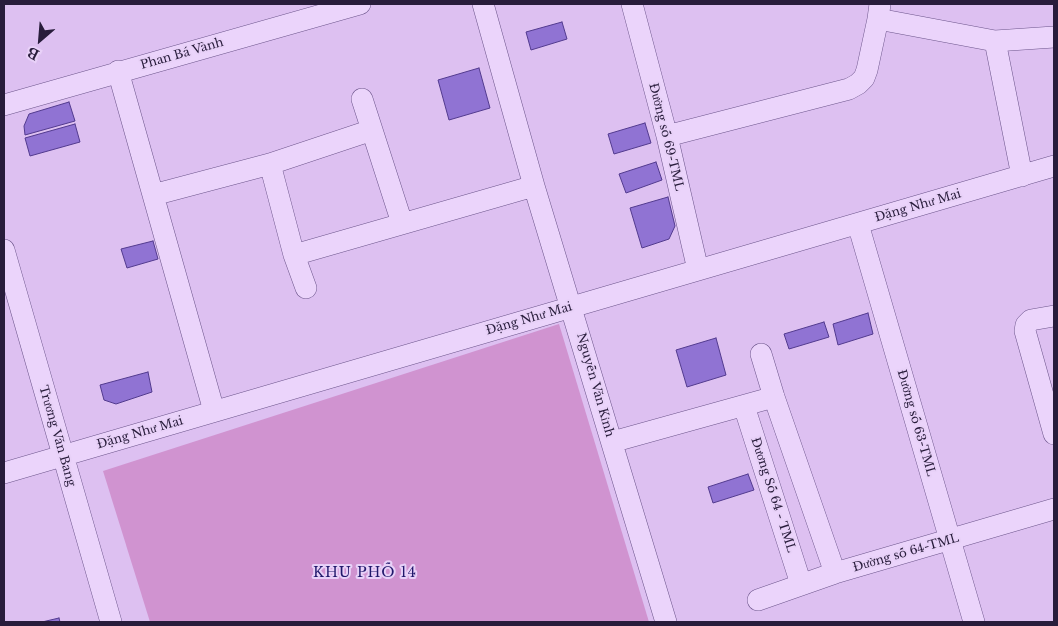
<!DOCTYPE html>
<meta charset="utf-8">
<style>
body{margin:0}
#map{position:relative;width:1058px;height:626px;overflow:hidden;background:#ddc0f1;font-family:"Libre Baskerville",serif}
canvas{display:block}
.frame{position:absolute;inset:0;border:5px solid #281c3b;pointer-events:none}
.north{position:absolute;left:15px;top:15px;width:50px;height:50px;-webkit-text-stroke:4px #e8d1f8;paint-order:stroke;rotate:207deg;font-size:14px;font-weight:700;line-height:20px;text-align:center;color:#281c3b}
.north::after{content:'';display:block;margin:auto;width:18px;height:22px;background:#281c3b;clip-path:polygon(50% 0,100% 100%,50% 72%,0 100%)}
</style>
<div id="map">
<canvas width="1058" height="626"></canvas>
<div class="frame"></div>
<div class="north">B</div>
</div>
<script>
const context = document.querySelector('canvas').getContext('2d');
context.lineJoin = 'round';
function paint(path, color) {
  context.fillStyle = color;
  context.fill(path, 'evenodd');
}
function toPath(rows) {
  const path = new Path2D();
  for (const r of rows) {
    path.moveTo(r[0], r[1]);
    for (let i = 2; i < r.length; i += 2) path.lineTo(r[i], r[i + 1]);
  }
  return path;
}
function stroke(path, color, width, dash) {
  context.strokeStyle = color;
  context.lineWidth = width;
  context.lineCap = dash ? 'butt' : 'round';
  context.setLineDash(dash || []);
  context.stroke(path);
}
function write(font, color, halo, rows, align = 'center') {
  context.font = font + ' "Libre Baskerville",serif';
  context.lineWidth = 4;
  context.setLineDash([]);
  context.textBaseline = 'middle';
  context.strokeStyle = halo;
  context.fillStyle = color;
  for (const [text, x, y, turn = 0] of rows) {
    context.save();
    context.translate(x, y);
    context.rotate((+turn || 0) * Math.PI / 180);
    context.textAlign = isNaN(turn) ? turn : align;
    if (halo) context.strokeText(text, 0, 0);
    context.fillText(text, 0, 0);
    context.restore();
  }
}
paint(toPath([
 [559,324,649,622,150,622,103,471]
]), '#d093d0');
const building = toPath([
 [562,22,567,39,531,50,526,32,562,22],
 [479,68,490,108,449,120,438,80,479,68],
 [69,102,75,121,25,135,24,126,29,114,69,102],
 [645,123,651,143,614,154,608,134,645,123],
 [75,124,80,142,30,156,25,138,75,124],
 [656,162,662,180,626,193,619,174,656,162],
 [668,197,675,226,669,239,642,248,630,208,668,197],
 [153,241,158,259,127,268,121,249,153,241],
 [868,313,873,334,838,345,833,324,868,313],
 [824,322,829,337,789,349,784,334,824,322],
 [716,338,726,375,687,387,676,350,716,338],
 [148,372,152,392,116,404,104,400,100,385,148,372],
 [748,474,754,490,713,503,708,487,748,474],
 [59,618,60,622,42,622,59,618]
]);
paint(building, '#9073d3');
stroke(building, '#523a8e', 1);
const minor = toPath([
 [483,4,534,186,666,622],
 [632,4,667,136,698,270],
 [878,19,995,41,1054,37],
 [995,41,1022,176],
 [118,71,214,411],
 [362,99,402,223],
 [4,105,360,4],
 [667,136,849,89,858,84,864,78,867,70,878,19,880,4],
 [270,164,294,255,306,288],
 [153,195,270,164,372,130],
 [858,224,974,622],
 [4,250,111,622],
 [294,255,534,186],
 [1054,316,1031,320,1026,325,1025,331,1054,434],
 [761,354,774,397,835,573],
 [744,406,801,584],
 [612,442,774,397],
 [4,473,1054,166],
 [758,600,835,573,1054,509]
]);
stroke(minor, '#6d568c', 22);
stroke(minor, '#ebd4fb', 21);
write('12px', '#281c3b', '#e8d1f8', [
 ["Phan Bá Vành",182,54,-16],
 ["Đường số 69-TML",666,137,76],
 ["Đặng Như Mai",918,206,-16],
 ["Đặng Như Mai",529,319,-16],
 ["Nguyễn Văn Kỉnh",595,385,74],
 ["Đường số 63-TML",916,423,74],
 ["Đặng Như Mai",140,433,-16],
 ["Trương Văn Bang",57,436,74],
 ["Đương Số 64 - TML",773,495,72],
 ["Đường số 64-TML",906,553,-16]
]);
context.letterSpacing = '1px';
write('14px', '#20186b', '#e8d1f8', [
 ["KHU PHỐ 14",365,573]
]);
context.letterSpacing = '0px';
</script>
